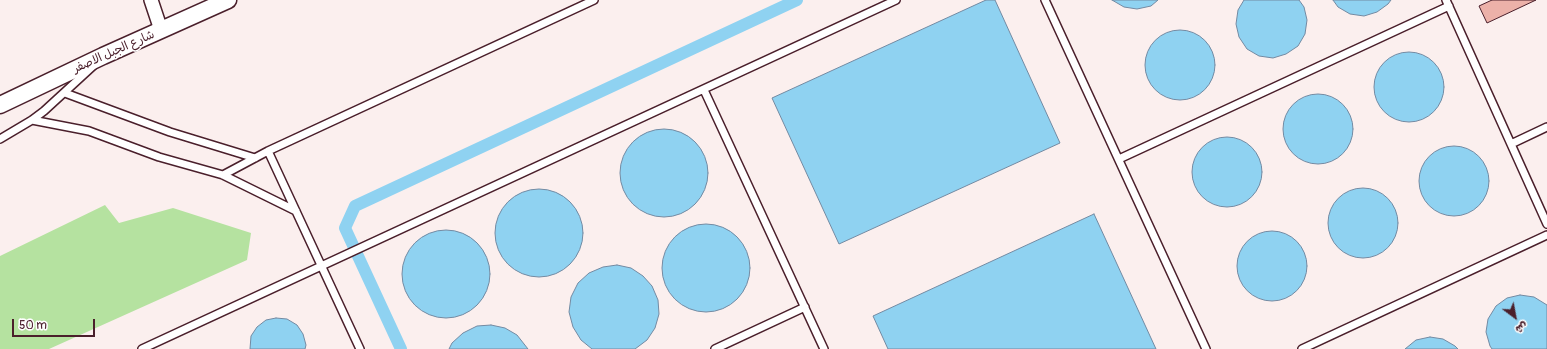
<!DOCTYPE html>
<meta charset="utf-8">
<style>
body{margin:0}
#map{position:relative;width:1547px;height:349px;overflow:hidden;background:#fbefee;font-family:Pangolin,"Playpen Sans Arabic",sans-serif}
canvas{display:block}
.north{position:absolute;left:1495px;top:297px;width:40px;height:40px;-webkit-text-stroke:3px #fff;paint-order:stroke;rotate:148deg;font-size:11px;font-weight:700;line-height:16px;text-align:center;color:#4a1f2b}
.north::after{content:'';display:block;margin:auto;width:14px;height:18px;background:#4a1f2b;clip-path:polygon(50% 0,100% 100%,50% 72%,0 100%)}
.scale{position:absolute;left:12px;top:319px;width:83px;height:18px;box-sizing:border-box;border:2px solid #4a1f2b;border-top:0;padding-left:5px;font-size:12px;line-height:14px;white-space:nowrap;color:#4a1f2b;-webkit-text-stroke:3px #fff;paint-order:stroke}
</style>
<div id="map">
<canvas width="1547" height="349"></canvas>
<div class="north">ش</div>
<div class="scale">50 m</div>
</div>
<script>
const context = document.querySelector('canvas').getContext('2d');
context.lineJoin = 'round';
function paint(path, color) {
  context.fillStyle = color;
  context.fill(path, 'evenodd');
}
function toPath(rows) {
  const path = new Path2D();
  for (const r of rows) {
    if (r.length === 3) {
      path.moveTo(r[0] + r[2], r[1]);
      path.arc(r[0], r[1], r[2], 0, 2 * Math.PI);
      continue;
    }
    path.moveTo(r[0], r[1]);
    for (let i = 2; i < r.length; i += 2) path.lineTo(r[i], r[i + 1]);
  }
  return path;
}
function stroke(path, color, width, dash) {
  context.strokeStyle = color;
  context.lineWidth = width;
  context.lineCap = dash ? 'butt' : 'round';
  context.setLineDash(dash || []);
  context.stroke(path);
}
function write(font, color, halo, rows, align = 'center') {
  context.font = font + ' Pangolin,"Playpen Sans Arabic",sans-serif';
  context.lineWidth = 3;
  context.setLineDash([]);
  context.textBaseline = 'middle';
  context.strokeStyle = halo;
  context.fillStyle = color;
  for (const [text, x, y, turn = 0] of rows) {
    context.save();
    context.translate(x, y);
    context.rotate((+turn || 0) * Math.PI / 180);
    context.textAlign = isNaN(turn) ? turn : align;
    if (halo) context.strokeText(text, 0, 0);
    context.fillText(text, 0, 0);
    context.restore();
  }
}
paint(toPath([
 [105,205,119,223,173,208,251,233,247,260,49,349,0,349,0,256]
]), '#b5e2a0');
const water = toPath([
 [986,0,995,0,1060,143,839,244,772,98,986,0],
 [1112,0,1158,0,1151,6,1137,9,1124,7,1112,0],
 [1244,0,1299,0,1304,7,1307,20,1305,34,1298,46,1286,54,1273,58,1259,56,1247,49,1239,37,1236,24,1238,10,1244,0],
 [1333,0,1391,0,1388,4,1377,12,1364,16,1350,14,1338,7,1333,0],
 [1180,65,35],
 [1409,87,35],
 [1318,129,35],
 [664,173,44],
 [1227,172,35],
 [1454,181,35],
 [1363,223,35],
 [539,233,44],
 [1094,214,1156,349,888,349,873,316,1094,214],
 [706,268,44],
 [446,274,44],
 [1272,266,35],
 [617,265,631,268,643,276,652,286,658,300,659,314,655,328,647,340,635,349,592,349,581,340,573,327,569,312,571,297,578,283,589,273,603,267,617,265],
 [1520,295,1534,297,1547,305,1547,349,1492,349,1490,346,1486,332,1488,319,1496,306,1507,298,1520,295],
 [276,318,287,319,297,325,303,334,306,345,305,349,250,349,251,336,257,327,266,320,276,318],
 [491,325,505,328,517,335,528,349,449,349,452,343,463,333,477,326,491,325],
 [1430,337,1443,339,1455,346,1458,349,1405,349,1416,340,1430,337]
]);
paint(water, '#8fd2f1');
stroke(water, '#738aa2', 1);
stroke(toPath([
 [401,349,345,228,355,206,797,0]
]), '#8fd2f1', 12);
const building = toPath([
 [1492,0,1536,0,1487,23,1479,6,1492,0]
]);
paint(building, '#ecb1a9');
stroke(building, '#4a1f2b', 1);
const service = toPath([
 [1045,0,1206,349],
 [1446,0,1547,224],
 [704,90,824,349],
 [65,93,170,132,255,158],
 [32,120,89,131,159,157,223,175,296,211],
 [0,139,32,120,44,111,93,66],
 [1511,144,1547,127],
 [268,151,360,349],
 [1119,159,1449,6],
 [223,175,268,151,594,0],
 [142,349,896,0],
 [715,349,805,307],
 [1302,349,1547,235]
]);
const minor = toPath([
 [151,0,161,30]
]);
const tertiary = toPath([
 [0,105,103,56,228,0]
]);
stroke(service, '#4a1f2b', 10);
stroke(minor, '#4a1f2b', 16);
stroke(tertiary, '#4a1f2b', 19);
stroke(service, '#fff', 7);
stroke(minor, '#fff', 13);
stroke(tertiary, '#fff', 16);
write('12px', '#4a1f2b', '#fff', [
 ["شارع الجبل الاصفر",114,52,-24]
]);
</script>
